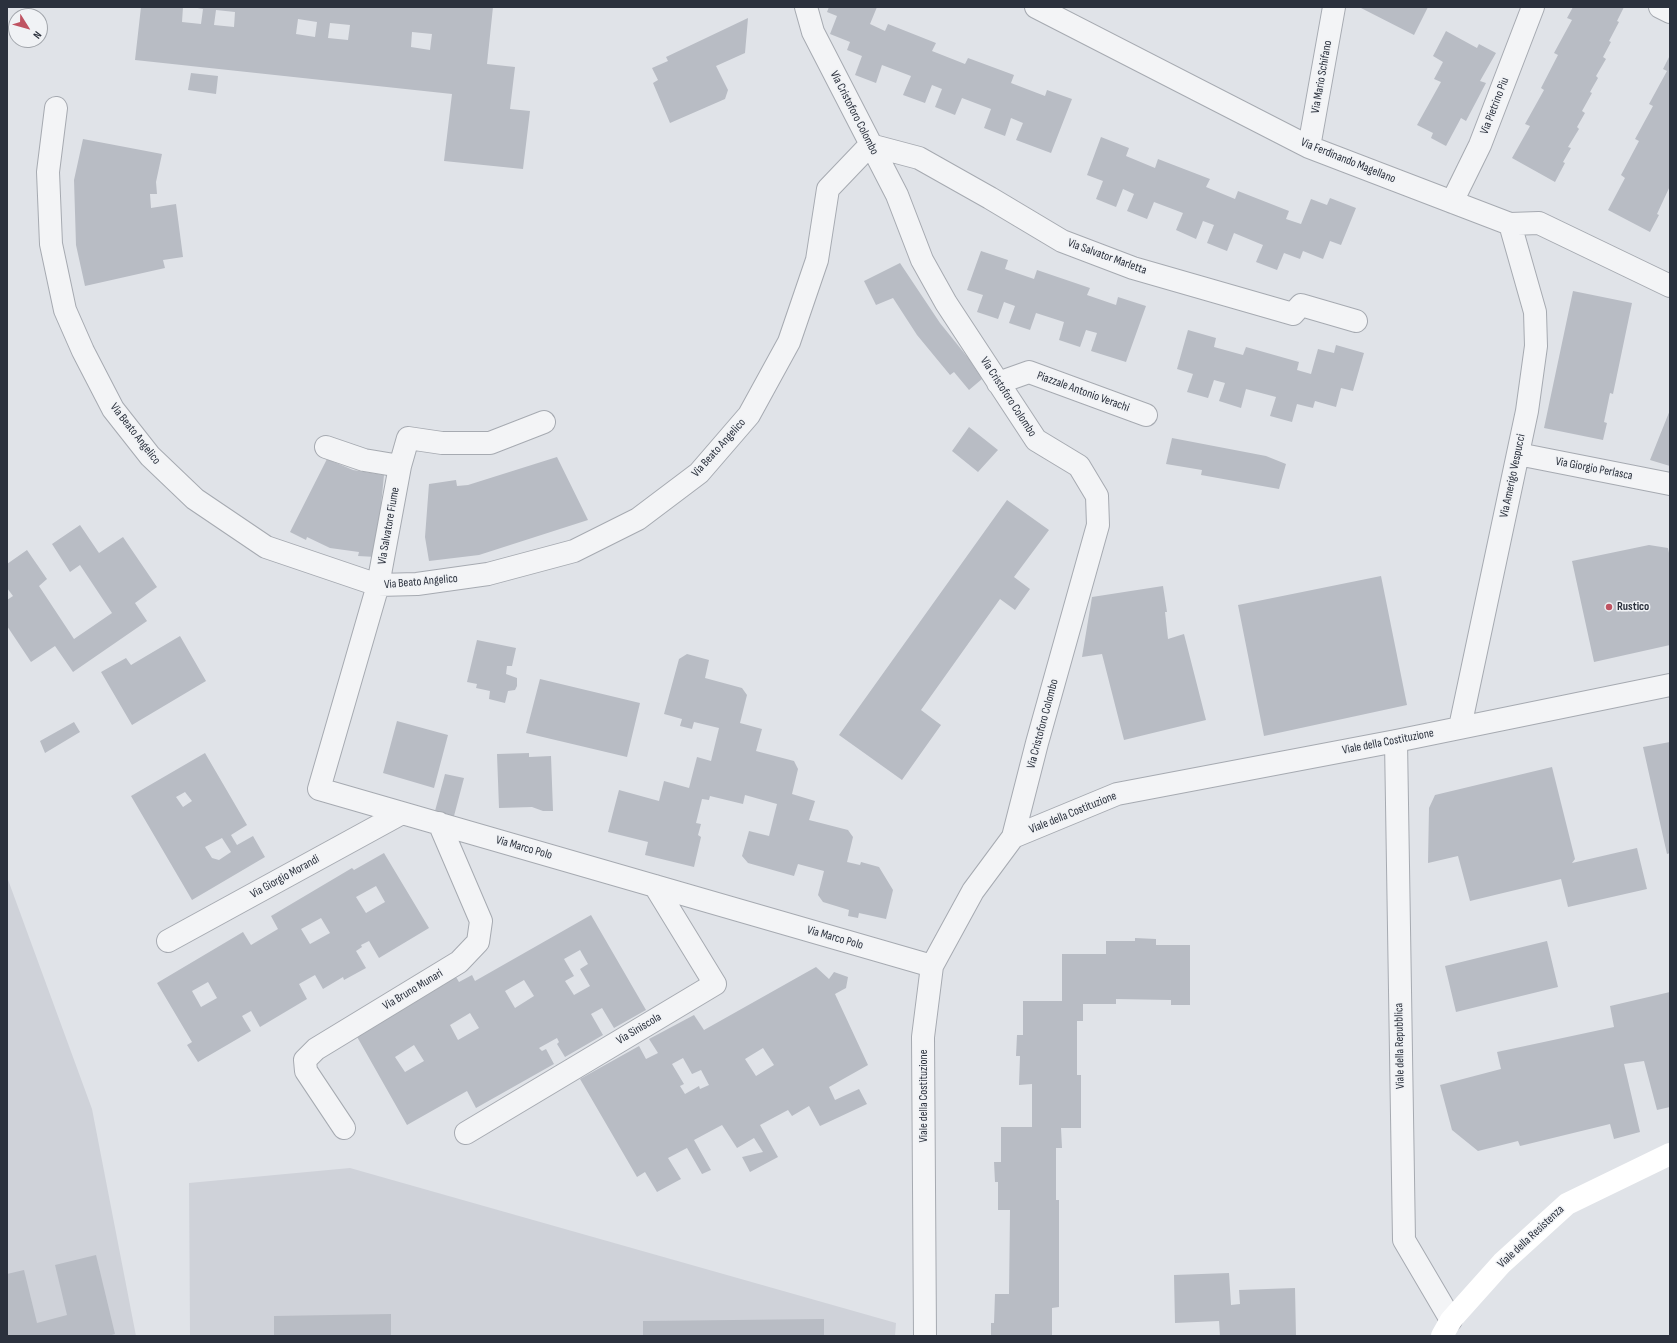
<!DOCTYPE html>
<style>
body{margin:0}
#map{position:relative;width:1677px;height:1343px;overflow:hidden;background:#e0e3e8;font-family:"Sofia Sans Condensed",sans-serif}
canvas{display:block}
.frame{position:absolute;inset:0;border:8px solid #2b313d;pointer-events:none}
.north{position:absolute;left:8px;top:8px;width:40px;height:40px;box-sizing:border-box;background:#f0f2f5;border:1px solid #a1a5ab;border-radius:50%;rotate:127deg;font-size:11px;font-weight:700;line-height:16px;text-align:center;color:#2b313d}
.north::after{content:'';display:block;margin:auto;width:14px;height:18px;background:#bf5362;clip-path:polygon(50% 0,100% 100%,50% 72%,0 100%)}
</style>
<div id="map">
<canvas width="1677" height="1343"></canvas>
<div class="frame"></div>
<div class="north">N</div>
</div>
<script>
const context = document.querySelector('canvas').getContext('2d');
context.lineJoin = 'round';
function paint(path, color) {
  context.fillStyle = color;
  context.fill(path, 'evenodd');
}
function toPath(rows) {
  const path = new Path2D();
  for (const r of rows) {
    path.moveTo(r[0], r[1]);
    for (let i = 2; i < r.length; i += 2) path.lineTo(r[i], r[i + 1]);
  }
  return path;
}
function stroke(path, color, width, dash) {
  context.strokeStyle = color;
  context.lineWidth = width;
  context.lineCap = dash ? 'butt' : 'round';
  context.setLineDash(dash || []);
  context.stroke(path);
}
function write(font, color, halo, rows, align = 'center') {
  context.font = font + ' "Sofia Sans Condensed",sans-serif';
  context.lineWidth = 3;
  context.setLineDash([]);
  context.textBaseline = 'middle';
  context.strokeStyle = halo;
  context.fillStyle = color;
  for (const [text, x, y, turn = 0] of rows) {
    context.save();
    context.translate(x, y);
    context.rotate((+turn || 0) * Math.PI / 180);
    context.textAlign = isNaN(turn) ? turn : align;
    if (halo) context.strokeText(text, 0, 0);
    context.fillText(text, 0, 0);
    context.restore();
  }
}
paint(toPath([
 [7,877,92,1109,136,1336,7,1336],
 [350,1168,896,1323,895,1336,190,1336,189,1183]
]), '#cfd2d9');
paint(toPath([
 [141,7,183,7,182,22,201,24,203,9,192,7,493,7,487,64,515,67,510,109,530,111,523,169,444,161,452,94,135,60],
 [216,10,235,12,234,27,214,25],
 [298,19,317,22,315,37,296,34],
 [330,23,350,25,348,40,328,38],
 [412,32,432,34,430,50,411,47],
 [829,7,877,7,870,24,885,31,888,24,936,43,932,51,965,64,968,58,1014,75,1011,83,1045,96,1047,90,1072,99,1051,153,1016,140,1023,123,1011,118,1005,136,984,128,991,109,962,98,955,115,935,107,942,89,932,85,925,103,903,95,911,76,882,65,876,83,855,75,862,56,847,50,850,42,830,34,837,16,827,12],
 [1359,7,1428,7,1414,35],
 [1573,7,1624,7,1617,21,1619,22,1609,41,1611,42,1603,57,1606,59,1596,76,1598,78,1590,92,1592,93,1582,111,1585,113,1577,127,1579,129,1568,147,1571,148,1563,162,1565,163,1555,182,1512,158,1530,126,1525,124,1544,90,1541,88,1558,55,1554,53,1572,20,1567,18],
 [748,18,745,53,716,66,728,90,725,99,670,123,653,83,658,80,652,68,668,61,666,57],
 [1446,31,1477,48,1479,44,1496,53,1480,81,1486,83,1466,121,1461,118,1446,146,1431,138,1433,133,1417,125,1441,82,1434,79,1443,62,1433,56],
 [1670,55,1670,186,1657,214,1659,215,1650,232,1608,210,1625,178,1621,175,1639,141,1635,139,1653,106,1649,104,1667,71,1663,69],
 [191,73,218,76,216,94,188,90],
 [1101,137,1129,148,1126,156,1155,168,1158,159,1210,179,1206,187,1235,199,1238,191,1289,211,1286,219,1301,224,1311,199,1327,205,1330,198,1356,208,1341,245,1330,241,1323,259,1303,251,1300,259,1284,253,1277,270,1256,262,1263,245,1234,233,1227,251,1207,243,1214,225,1203,221,1196,239,1176,230,1183,213,1154,202,1147,219,1127,211,1134,194,1123,189,1116,207,1096,199,1103,181,1087,175],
 [83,139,162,154,156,182,157,194,150,194,151,208,176,204,183,257,163,260,165,268,85,286,76,245,74,180],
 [981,251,1008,260,1005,269,1034,279,1037,270,1090,288,1087,295,1116,305,1118,297,1146,306,1126,362,1091,351,1097,333,1086,330,1080,347,1059,340,1064,322,1036,313,1030,330,1009,323,1015,306,1004,302,998,319,977,312,983,295,967,290],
 [900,263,940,323,969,359,982,379,969,390,954,372,950,375,917,335,893,298,876,305,864,281],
 [1573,291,1632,303,1613,394,1610,393,1604,422,1607,423,1603,440,1544,428],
 [1188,330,1216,338,1214,347,1243,355,1246,347,1299,362,1297,370,1311,374,1318,349,1334,353,1336,345,1364,353,1353,391,1341,388,1336,407,1315,401,1313,408,1297,404,1292,422,1270,416,1276,397,1246,389,1241,408,1219,401,1225,383,1214,380,1208,398,1187,392,1193,374,1177,369],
 [1670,410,1670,466,1650,460],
 [969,427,998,450,978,472,952,451],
 [1172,438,1266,456,1286,464,1279,489,1201,475,1202,470,1166,464],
 [557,457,588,520,479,555,429,561,425,537,429,484,456,480,457,486,468,485],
 [327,459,353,470,384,475,376,557,358,556,359,552,330,548,307,537,306,540,290,532],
 [1007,500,1049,530,1014,577,1030,589,1015,610,1000,599,921,710,941,725,902,780,839,735],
 [80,525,99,553,123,537,157,587,135,603,147,621,73,672,55,646,31,662,7,626,7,600,13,596,7,588,7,564,27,550,47,579,39,586,74,639,112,613,80,565,70,572,52,544],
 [1649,545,1668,548,1669,553,1670,552,1670,645,1594,662,1572,561],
 [1381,576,1407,705,1264,736,1238,605],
 [1163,586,1167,612,1165,612,1168,639,1184,634,1206,720,1124,740,1102,654,1082,657,1092,597],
 [180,636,206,681,132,725,101,672,126,658,131,665],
 [477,640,516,648,512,666,507,666,506,674,517,678,517,686,515,690,508,691,505,703,489,699,490,691,476,688,477,684,467,682],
 [687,654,709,660,705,678,742,688,747,695,740,723,762,729,756,751,794,761,798,769,792,794,815,801,809,820,848,830,853,837,847,862,860,865,861,862,879,867,893,890,886,919,859,913,858,918,848,916,849,910,823,902,818,895,824,871,798,864,794,876,748,863,742,856,749,831,769,836,777,804,745,795,743,804,710,796,709,800,702,799,696,823,701,824,698,835,701,837,694,867,645,855,648,842,608,832,619,790,659,801,664,781,689,788,697,757,711,761,719,728,694,722,692,729,680,726,682,719,664,714,679,659],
 [540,679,640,703,627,757,526,733],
 [397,721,448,735,434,788,383,773],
 [74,722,80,732,45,753,40,741],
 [1670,742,1670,853,1667,854,1643,747],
 [205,753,247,825,231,835,237,845,253,836,265,857,192,900,131,796],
 [185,792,192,801,183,807,176,797],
 [222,838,231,852,219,860,212,858,205,847],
 [529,753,529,757,551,756,553,811,543,811,532,807,499,808,497,754],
 [1552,767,1575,859,1572,863,1637,848,1647,889,1568,907,1561,879,1470,901,1458,856,1428,863,1429,808,1435,795],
 [445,774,464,778,454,816,435,811],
 [384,853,429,928,379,958,369,941,361,945,362,947,356,951,366,968,344,980,343,977,323,989,315,975,299,984,307,999,260,1027,251,1011,242,1016,251,1031,198,1062,187,1045,192,1042,157,983,243,932,251,945,278,929,271,916,352,868,354,870],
 [376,886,385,902,366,913,356,897],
 [321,918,330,933,310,944,301,929],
 [208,982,217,998,201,1007,192,991],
 [591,915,646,1010,614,1028,602,1008,591,1014,603,1035,565,1057,557,1044,559,1042,557,1038,539,1048,542,1051,546,1049,554,1064,476,1108,467,1091,407,1125,356,1035,456,977,459,982,472,975,475,981],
 [580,950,588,964,580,969,590,986,574,995,565,981,574,976,564,959],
 [524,980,534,996,515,1008,505,991],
 [470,1013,479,1028,458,1040,450,1025],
 [414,1045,424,1061,405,1072,395,1057],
 [1135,938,1156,939,1156,945,1190,945,1190,1005,1171,1005,1171,1000,1116,999,1116,1004,1083,1004,1083,1021,1077,1021,1077,1075,1081,1075,1081,1128,1061,1128,1062,1148,1056,1148,1056,1200,1059,1200,1059,1307,1052,1308,1052,1336,991,1336,991,1323,994,1323,995,1294,1009,1294,1010,1210,998,1210,998,1182,995,1182,994,1162,1001,1162,1001,1127,1032,1127,1032,1084,1019,1085,1020,1056,1016,1056,1017,1035,1023,1035,1023,1001,1062,1001,1062,954,1106,954,1106,941,1135,941],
 [1547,941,1558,987,1456,1012,1445,966],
 [816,967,829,979,834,972,848,977,846,988,835,994,868,1065,829,1087,835,1100,859,1089,867,1104,820,1126,809,1106,792,1116,788,1110,760,1125,778,1157,750,1172,742,1157,763,1152,754,1138,737,1148,722,1125,694,1140,711,1170,702,1174,687,1148,668,1158,681,1179,657,1192,645,1172,637,1177,580,1079,639,1046,646,1059,658,1053,649,1039,694,1015,704,1030],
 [763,1048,774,1065,756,1076,745,1059],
 [683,1058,692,1074,701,1070,709,1085,700,1089,699,1086,685,1094,680,1086,684,1084,672,1064],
 [1670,992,1670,1107,1657,1110,1644,1061,1624,1064,1640,1132,1614,1139,1610,1124,1520,1146,1518,1141,1478,1151,1452,1130,1440,1085,1501,1069,1497,1052,1614,1027,1610,1006],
 [96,1255,115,1334,108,1336,7,1336,7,1274,24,1270,37,1323,67,1315,55,1265],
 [1229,1273,1231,1305,1240,1304,1239,1290,1295,1288,1296,1336,1220,1336,1219,1321,1175,1323,1174,1275],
 [391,1314,391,1336,274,1336,274,1316],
 [824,1319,824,1336,643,1336,643,1321]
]), '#b8bcc4');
const street = toPath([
 [806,7,813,32,897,195,922,260,946,303,1036,440,1079,466,1097,496,1098,525,1037,743,1013,837],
 [1036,7,1309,147,1510,224,1539,223,1670,286],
 [1660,7,1670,12],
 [56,108,48,172,51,244,65,310,83,351,113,409,150,456,195,499,266,547,378,585,417,584,488,574,574,551,638,519,699,473,749,415,789,342,817,260,828,189,870,145,919,158,990,198,1062,241,1133,268,1293,314,1301,305,1356,321],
 [1309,147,1334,7],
 [1452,202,1480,145,1533,7],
 [998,383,1029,372,1146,415],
 [544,422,490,443,442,443,408,438,400,466,378,585,319,789,932,966],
 [326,447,364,460,400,466],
 [1518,454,1670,484],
 [1460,727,1527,411,1536,346,1535,312,1510,224],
 [1396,741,1404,1240,1451,1320],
 [168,941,402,813],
 [344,1128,306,1071,305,1060,316,1049,459,962,478,942,481,921,439,823],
 [466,1133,715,984,655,886],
 [925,1336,923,1037,932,966,973,891,1013,837,1117,794,1396,741,1670,685]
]);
stroke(street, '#a6aab1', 24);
stroke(street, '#f3f4f6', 22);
stroke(toPath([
 [1442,1336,1451,1320,1502,1263,1567,1204,1670,1154]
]), '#fff', 22);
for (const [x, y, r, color] of [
 [1609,607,4,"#bf5362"]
]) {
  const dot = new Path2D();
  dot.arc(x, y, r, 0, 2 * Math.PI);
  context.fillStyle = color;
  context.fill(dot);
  stroke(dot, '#f0f2f5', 1.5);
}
write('12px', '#2b313d', '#f0f2f5', [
 ["Via Mario Schifano",1322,77,-80],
 ["Via Pietrino Piu",1495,106,-69],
 ["Via Cristoforo Colombo",854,113,63],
 ["Via Ferdinando Magellano",1348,161,22],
 ["Via Salvator Marletta",1107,257,20],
 ["Piazzale Antonio Verachi",1083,392,20],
 ["Via Cristoforo Colombo",1008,397,57],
 ["Via Beato Angelico",135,434,52],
 ["Via Beato Angelico",719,448,-48],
 ["Via Giorgio Perlasca",1594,469,11],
 ["Via Amerigo Vespucci",1513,476,-78],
 ["Via Salvatore Fiume",389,526,-80],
 ["Via Beato Angelico",421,582,-5],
 ["Via Cristoforo Colombo",1043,724,-75],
 ["Viale della Costituzione",1388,742,-11],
 ["Viale della Costituzione",1073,813,-22],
 ["Via Marco Polo",524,848,16],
 ["Via Giorgio Morandi",285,877,-29],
 ["Via Marco Polo",835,938,16],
 ["Via Bruno Munari",413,990,-31],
 ["Via Siniscola",639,1029,-31],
 ["Viale della Repubblica",1400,1046,-91],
 ["Viale della Costituzione",924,1096,-90],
 ["Viale della Resistenza",1531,1237,-43]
]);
write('bold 12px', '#2b313d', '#f0f2f5', [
 ["Rustico",1617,607]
], 'left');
</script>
